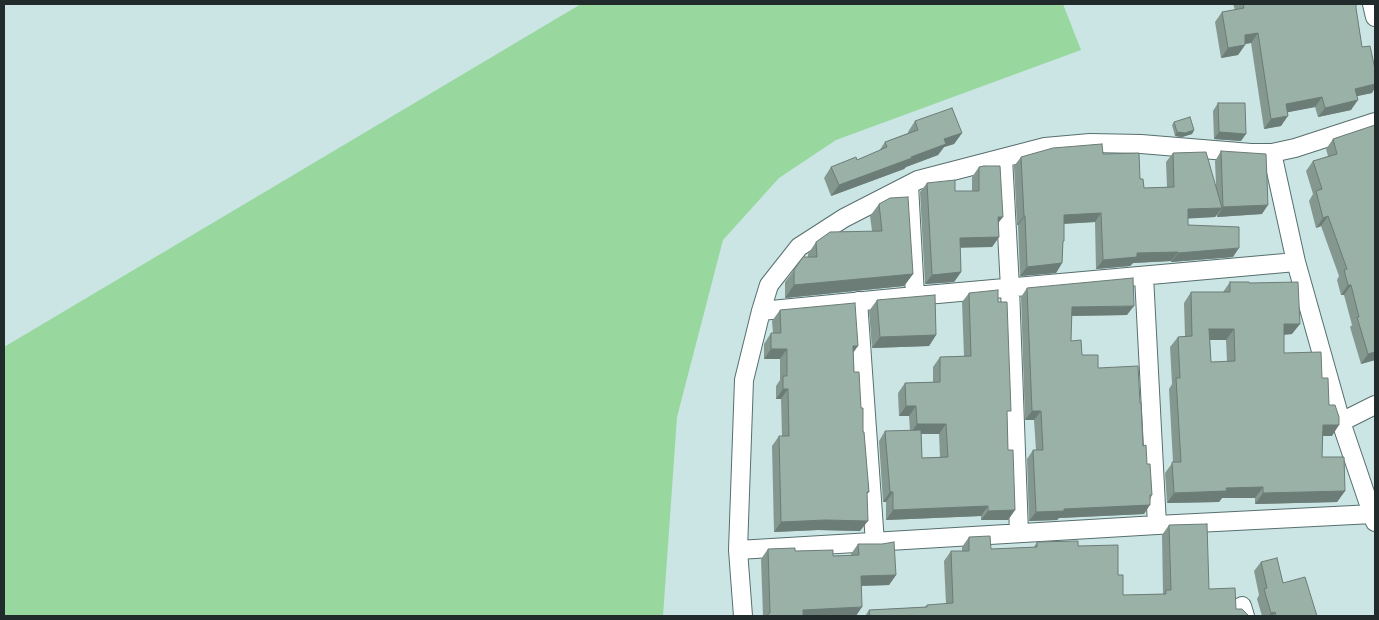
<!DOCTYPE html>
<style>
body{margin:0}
#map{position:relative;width:1379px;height:620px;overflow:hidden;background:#cae5e4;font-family:"Crimson Pro",serif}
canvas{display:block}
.frame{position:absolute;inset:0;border:5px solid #212b2b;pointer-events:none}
</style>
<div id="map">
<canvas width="1379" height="620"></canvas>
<div class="frame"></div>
</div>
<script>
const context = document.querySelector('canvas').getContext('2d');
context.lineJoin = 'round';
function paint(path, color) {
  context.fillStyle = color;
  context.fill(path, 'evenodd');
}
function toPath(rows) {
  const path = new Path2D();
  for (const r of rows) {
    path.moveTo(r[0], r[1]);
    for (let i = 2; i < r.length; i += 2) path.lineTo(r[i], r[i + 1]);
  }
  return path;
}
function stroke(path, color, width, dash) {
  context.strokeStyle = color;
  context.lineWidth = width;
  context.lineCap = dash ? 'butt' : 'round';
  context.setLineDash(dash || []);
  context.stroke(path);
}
paint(toPath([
 [581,4,1063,4,1081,50,836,140,779,178,723,240,677,417,663,616,4,616,4,347]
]), '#98d89e');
const minor = toPath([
 [1372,4,1375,17],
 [1272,153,1296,262,1341,422,1375,522],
 [1003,158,1010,288,1019,533],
 [909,185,915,296],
 [1144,276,1157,525],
 [858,301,875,543],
 [761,311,915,296,1296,262],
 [1341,422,1375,405],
 [738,550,1157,525,1373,514],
 [1242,606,1245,616],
 [743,616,738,550,744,380,761,311,769,285,799,247,844,218,918,180,1045,147,1090,143,1141,144,1251,153,1272,153,1295,148,1375,122]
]);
stroke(minor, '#576f6e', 20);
stroke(minor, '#fff', 18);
paint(toPath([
 [1233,4,1356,4,1356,8,1362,47,1372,93,1357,96,1351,110,1318,117,1315,107,1287,112,1281,126,1264,129,1251,43,1245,44,1245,45,1238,55,1221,58,1215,22,1222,12,1235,10],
 [1218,103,1241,141,1214,139,1213,111],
 [915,121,962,133,954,144,944,147,938,155,906,167,904,169,831,196,824,178,831,167,857,160,879,151,885,142,908,133,908,132],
 [1174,122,1194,130,1192,134,1182,137,1175,136,1172,125],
 [1375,125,1375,360,1361,364,1350,327,1352,325,1344,295,1341,295,1337,280,1339,276,1321,226,1316,228,1309,201,1313,194,1306,171,1313,161,1328,156,1326,149,1333,139],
 [1221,151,1262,214,1217,217,1217,215,1215,217,1188,218,1188,225,1233,257,1171,262,1171,261,1133,263,1130,266,1096,269,1095,222,1064,224,1062,263,1056,273,1020,276,1018,225,1017,225,1014,166,1021,157,1103,154,1140,179,1144,188,1167,187,1166,162,1173,153,1216,185,1215,161],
 [979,167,999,223,999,237,992,247,960,247,961,272,954,282,925,284,920,192,927,183,955,191,972,191,972,177],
 [879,204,913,274,904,286,785,298,785,282,794,270,808,257,808,254,816,242,872,231,870,216],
 [1230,282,1249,283,1292,334,1284,335,1284,353,1322,378,1329,405,1332,436,1323,436,1322,457,1345,491,1337,502,1255,504,1255,498,1222,498,1219,502,1167,503,1165,473,1173,462,1169,389,1172,384,1170,347,1178,337,1185,336,1184,303,1191,292,1223,292],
 [1210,340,1226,340,1227,362,1211,362],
 [1027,288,1127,315,1071,316,1071,341,1082,355,1140,403,1143,446,1147,464,1152,495,1144,514,1059,518,1057,520,1029,521,1027,459,1033,450,1036,450,1034,420,1025,420,1021,297],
 [969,293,998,302,1007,416,1008,450,1015,510,1008,520,981,520,981,516,886,520,886,502,883,502,879,441,885,431,910,431,909,416,899,416,898,393,905,383,933,382,933,367,940,357,964,356,962,302],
 [921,434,939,434,940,457,922,458],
 [877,300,936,335,929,346,872,348,869,311],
 [780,310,853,353,854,372,861,408,869,492,867,494,860,531,818,530,774,532,772,446,779,436,782,436,781,399,776,399,776,386,780,380,780,359,764,359,764,344,771,333,773,333,772,321],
 [1169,525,1209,589,1236,609,1247,616,865,616,869,610,925,607,927,605,946,604,944,561,951,551,962,551,962,547,969,537,991,549,1034,547,1037,542,1078,546,1118,575,1123,595,1163,594,1162,535],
 [858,544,896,575,889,585,861,586,856,616,763,616,761,559,768,549,795,551,833,556,851,555,851,554],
 [1261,562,1283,583,1317,616,1262,616,1257,599,1259,595,1254,571]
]), '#849890');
paint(toPath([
 [1258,33,1251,43,1238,45,1245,35],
 [1245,45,1238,55,1221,58,1228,48],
 [1375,84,1375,88,1372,93,1348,98,1355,89],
 [1322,97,1315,107,1279,114,1286,104],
 [1358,100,1351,110,1318,117,1325,108],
 [1288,116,1281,126,1264,129,1271,119],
 [1194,130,1192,134,1182,137,1175,136,1177,132],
 [1219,132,1246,134,1241,141,1214,139],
 [962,133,954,144,944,147,938,155,906,167,904,169,831,196,839,185,911,157,944,139],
 [1268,205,1262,214,1217,217,1223,207],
 [1222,208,1215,217,1181,219,1188,209],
 [1101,213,1095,222,1057,224,1064,215],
 [1024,216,1025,216,1018,225,1017,225],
 [1328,216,1321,226,1316,228,1323,218],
 [998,217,1003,217,996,226],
 [999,237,992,247,953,248,960,238],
 [1239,248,1233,257,1171,262,1178,253],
 [1178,252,1171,261,1133,263,1130,266,1096,269,1103,260,1137,253],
 [1062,263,1056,273,1020,276,1027,267],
 [961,272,954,282,925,284,932,275],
 [913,274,904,286,785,298,794,285],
 [1348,285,1351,285,1344,295,1341,295],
 [1134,306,1127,315,1065,316,1072,307],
 [1284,324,1300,324,1292,334,1276,335],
 [1209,329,1234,329,1226,340,1202,340],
 [936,335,929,346,872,348,880,337],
 [853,346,858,346,851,356],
 [771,349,787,349,780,359,764,359],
 [1375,352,1375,360,1361,364,1368,354],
 [783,389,788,389,781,399,776,399],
 [906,406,916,406,909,416,899,416],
 [1032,411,1041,411,1034,420,1025,420],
 [917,424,946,424,939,434,910,434],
 [1323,425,1339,425,1332,436,1316,436],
 [1263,487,1255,498,1222,498,1219,502,1167,503,1174,493,1226,488],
 [1345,491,1337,502,1255,504,1263,493],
 [890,492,893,492,886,502,883,502],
 [1150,505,1144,514,1059,518,1057,520,1029,521,1036,512,1064,509],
 [988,506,981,516,886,520,893,510],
 [1015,510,1008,520,981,520,988,511],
 [825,520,868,521,860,531,818,530,774,532,781,522],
 [896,575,889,585,854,586,861,576],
 [862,607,856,616,798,616,803,610],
 [1275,612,1272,616,1269,616,1271,613]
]), '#6c7c76');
const building = toPath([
 [1243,4,1356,4,1356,8,1362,47,1370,46,1375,69,1375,84,1355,89,1358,100,1325,108,1322,97,1286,104,1288,116,1271,119,1258,33,1245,35,1245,45,1228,48,1222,12,1244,8,1243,4],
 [1218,103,1245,103,1246,134,1219,132,1218,103],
 [952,108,962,133,944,139,946,144,911,157,912,158,839,185,831,167,856,157,857,160,887,147,885,142,918,130,915,121,952,108],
 [1190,117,1194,130,1185,133,1177,132,1174,122,1190,117],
 [1375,125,1375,352,1368,354,1357,317,1359,317,1351,285,1348,285,1344,270,1347,269,1328,216,1323,218,1316,191,1322,189,1313,161,1337,154,1333,139,1375,125],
 [1102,144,1103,154,1139,153,1140,179,1143,179,1144,188,1174,187,1173,153,1206,152,1222,208,1188,209,1188,225,1239,227,1239,248,1178,253,1178,252,1137,253,1137,257,1103,260,1101,213,1064,215,1064,241,1063,241,1062,263,1027,267,1025,216,1024,216,1021,157,1053,148,1102,144],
 [1221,151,1266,154,1268,205,1223,207,1221,151],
 [984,166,1000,166,1003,217,998,217,999,237,960,238,961,272,932,275,927,183,955,180,955,191,979,191,979,167,984,166],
 [908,197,913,274,794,285,794,270,803,257,817,257,816,242,830,232,882,231,879,204,890,198,908,197],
 [1133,278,1134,306,1072,307,1071,341,1081,340,1082,355,1098,355,1098,368,1138,366,1140,403,1141,403,1143,446,1146,445,1147,464,1150,464,1152,495,1150,495,1150,505,1064,509,1064,511,1036,512,1033,450,1043,450,1041,411,1032,411,1027,288,1133,278],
 [1230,282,1249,282,1249,283,1298,282,1300,324,1284,324,1284,353,1321,352,1322,378,1328,378,1329,405,1335,405,1339,417,1339,425,1323,425,1322,457,1344,457,1345,491,1263,493,1263,487,1226,488,1227,491,1174,493,1172,462,1181,462,1176,378,1180,378,1178,337,1192,336,1191,292,1230,292,1230,282],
 [1209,329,1234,329,1235,361,1211,362,1209,329],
 [998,290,998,302,1007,302,1011,411,1007,411,1008,450,1013,450,1015,510,988,511,988,506,893,510,893,492,890,492,885,431,921,430,922,458,948,457,946,424,917,424,916,406,906,406,905,383,940,382,940,357,971,356,969,293,998,290],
 [935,295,936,335,880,337,877,300,935,295],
 [855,303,858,346,853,346,854,372,859,372,861,408,863,408,863,432,864,432,869,492,867,492,868,521,825,520,781,522,779,436,789,436,788,389,783,389,783,376,787,376,787,349,771,349,771,333,781,333,780,310,855,303],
 [1207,524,1209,589,1235,588,1236,609,1242,609,1248,615,1247,616,870,616,869,610,927,607,927,605,953,603,951,551,969,551,969,537,990,536,991,549,1037,547,1037,542,1078,541,1078,546,1118,545,1118,575,1123,575,1123,595,1166,594,1166,590,1171,590,1169,525,1207,524],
 [894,542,896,575,861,576,862,607,803,610,803,616,768,616,768,614,770,613,768,549,795,548,795,551,833,550,833,556,859,555,858,544,882,544,894,542],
 [1277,558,1283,583,1305,577,1317,616,1276,616,1275,612,1271,613,1264,589,1267,588,1261,562,1277,558]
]);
paint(building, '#9ab1a8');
stroke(building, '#6c7c76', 1);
</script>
